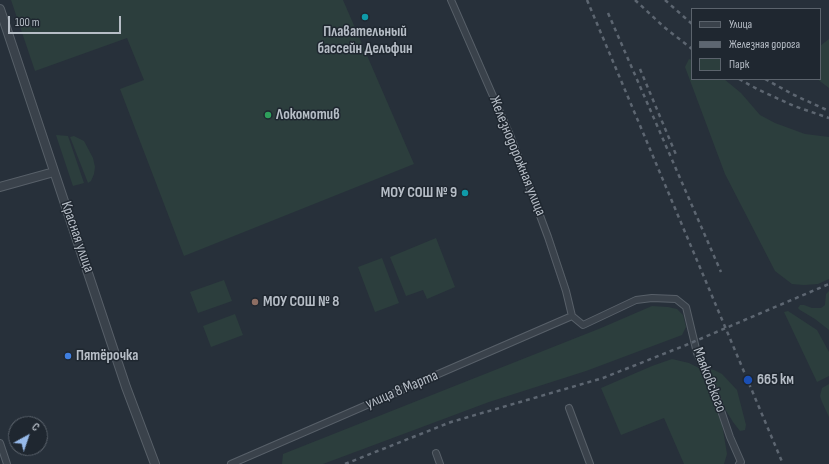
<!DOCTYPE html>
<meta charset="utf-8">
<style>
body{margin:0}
#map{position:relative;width:829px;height:464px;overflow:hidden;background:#27303a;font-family:"Sofia Sans Condensed",sans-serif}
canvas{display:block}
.legend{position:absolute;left:691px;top:8px;width:130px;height:72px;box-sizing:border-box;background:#1f2730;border:1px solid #5b636c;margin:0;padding:5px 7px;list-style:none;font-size:12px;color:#b6bdc6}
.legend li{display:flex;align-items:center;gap:8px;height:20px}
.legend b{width:20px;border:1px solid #5b636c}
.north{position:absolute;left:8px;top:416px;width:40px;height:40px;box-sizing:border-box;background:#1f2730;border:1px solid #5b636c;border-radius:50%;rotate:40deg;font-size:11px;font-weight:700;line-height:16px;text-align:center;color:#b6bdc6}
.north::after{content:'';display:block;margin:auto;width:14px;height:18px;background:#97baea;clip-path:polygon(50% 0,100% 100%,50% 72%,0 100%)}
.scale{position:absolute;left:8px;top:16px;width:113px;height:18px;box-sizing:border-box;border:2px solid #b6bdc6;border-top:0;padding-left:5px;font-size:12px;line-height:14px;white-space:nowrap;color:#b6bdc6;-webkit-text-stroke:3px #1f2730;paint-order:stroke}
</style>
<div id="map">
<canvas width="829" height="464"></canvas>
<ul class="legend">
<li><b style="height:5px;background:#3a424b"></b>Улица</li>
<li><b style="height:5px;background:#5d6671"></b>Железная дорога</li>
<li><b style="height:11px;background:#2c3e3d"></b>Парк</li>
</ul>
<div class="north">С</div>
<div class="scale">100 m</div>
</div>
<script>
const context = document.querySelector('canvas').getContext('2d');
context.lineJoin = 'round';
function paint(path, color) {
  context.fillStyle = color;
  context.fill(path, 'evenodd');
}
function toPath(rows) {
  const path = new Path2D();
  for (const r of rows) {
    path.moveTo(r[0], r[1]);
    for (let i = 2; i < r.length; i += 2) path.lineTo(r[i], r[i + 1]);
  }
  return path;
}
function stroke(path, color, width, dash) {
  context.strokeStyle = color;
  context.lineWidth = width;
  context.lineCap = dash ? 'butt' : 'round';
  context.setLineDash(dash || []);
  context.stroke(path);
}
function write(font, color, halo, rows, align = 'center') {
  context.font = font + ' "Sofia Sans Condensed",sans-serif';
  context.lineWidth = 3;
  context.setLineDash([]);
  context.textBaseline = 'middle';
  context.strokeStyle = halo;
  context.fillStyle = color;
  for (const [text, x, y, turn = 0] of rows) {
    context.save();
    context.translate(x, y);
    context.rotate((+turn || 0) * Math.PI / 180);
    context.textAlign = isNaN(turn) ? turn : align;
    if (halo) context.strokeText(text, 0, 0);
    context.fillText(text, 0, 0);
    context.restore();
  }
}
paint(toPath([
 [11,0,343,0,414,164,184,256,120,89,144,80,127,38,35,71],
 [829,39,829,88,817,79,820,79,820,46],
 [689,59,692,60,692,79,724,79,741,93,760,115,775,123,805,134,829,137,829,279,818,284,804,285,792,284,775,271,725,174,685,67],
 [56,135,68,136,84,183,73,186],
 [74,136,84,141,93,158,95,167,94,174,91,181,88,183,70,137],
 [436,238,455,287,427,299,423,290,406,296,390,257],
 [382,258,399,303,375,312,358,267],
 [224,280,232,301,198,313,190,292],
 [829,291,829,330,815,319,800,310,798,308,800,305,804,305,812,308,821,308,825,305,826,294],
 [652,306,668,307,677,309,683,315,686,327,682,335,586,371,489,402,323,464,282,464,283,454,601,328],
 [788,311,817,330,829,352,829,376,817,382,784,312],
 [235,314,243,335,211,347,203,326],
 [672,359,689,363,699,368,722,424,727,454,724,464,684,464,664,418,621,435,601,388,652,366],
 [710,369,714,370,722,374,737,390,746,425,745,430,740,431,733,422,725,409],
 [829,384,829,417,822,402,820,396,822,388]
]), '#2c3e3d');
const minor = toPath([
 [451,0,510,135,548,237,566,291,572,316],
 [572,316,583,325,636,300,652,298,676,299,686,307,697,353,714,390,730,437,741,462,739,464],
 [569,408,590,464],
 [0,443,7,464],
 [436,453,440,464],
 [231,464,572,316]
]);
const tertiary = toPath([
 [0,9,126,387,155,464],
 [0,187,54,172]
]);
stroke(minor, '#586069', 8);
stroke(tertiary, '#586069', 10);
stroke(minor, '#3a424b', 6);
stroke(tertiary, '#3a424b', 8);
stroke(toPath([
 [587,0,783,464],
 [635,0,664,27,692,49],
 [665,0,692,24],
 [608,13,721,272],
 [640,69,677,157],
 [739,79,757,89,794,106,829,118],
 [765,79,794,95,829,111],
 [345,464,451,422,603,378,686,345,829,284]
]), '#5d6671', 2.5, [4, 4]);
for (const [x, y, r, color] of [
 [365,17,4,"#0f9aa8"],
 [268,115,4,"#2e9e5b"],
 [465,193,4,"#0f9aa8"],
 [255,302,4,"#8d6e63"],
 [68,356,4,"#3f7fe0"],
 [748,380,5,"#1a4fb4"]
]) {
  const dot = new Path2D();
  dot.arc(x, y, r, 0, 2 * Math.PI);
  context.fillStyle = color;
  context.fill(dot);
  stroke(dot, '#1f2730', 1.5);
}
write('bold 15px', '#b6bdc6', '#1f2730', [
 ["Плавательный",365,32,"center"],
 ["бассейн Дельфин",365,49,"center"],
 ["Локомотив",276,115],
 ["МОУ СОШ № 9",457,193,"right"],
 ["МОУ СОШ № 8",263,302],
 ["Пятёрочка",76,356],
 ["665 км",757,380]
], 'left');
write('15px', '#b6bdc6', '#1f2730', [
 ["Железнодорожная улица",517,156,68],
 ["Красная улица",77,237,71],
 ["Маяковского",709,380,69],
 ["улица 8 Марта",402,390,-23]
]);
</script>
